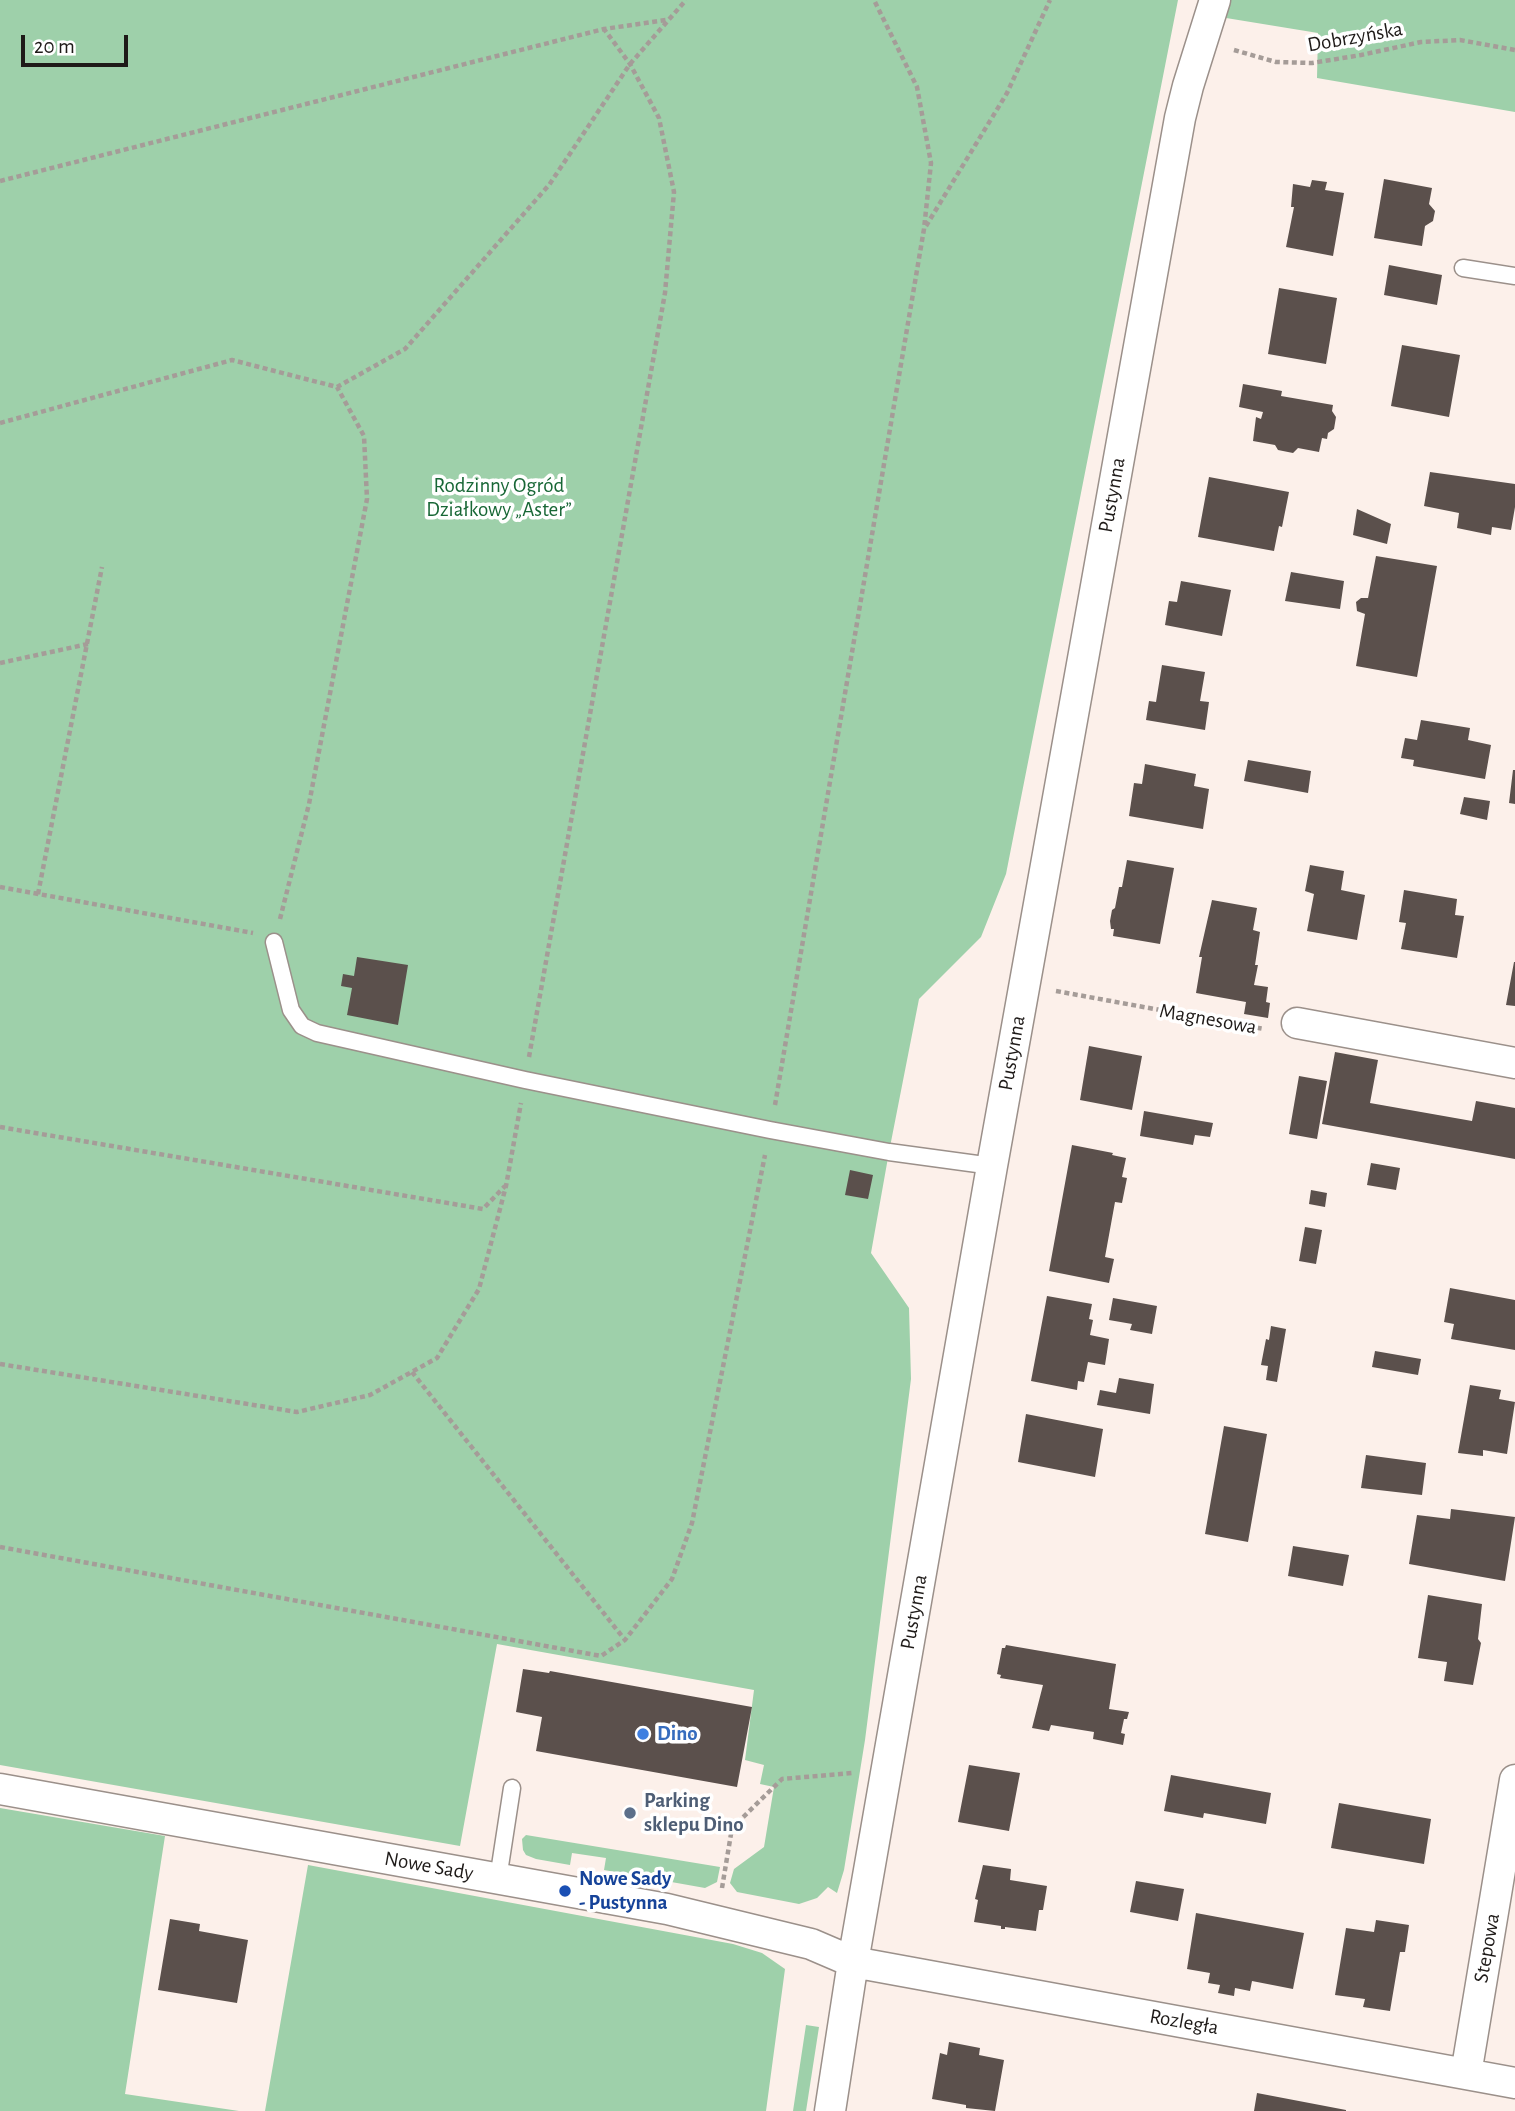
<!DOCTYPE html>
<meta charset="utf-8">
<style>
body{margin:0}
#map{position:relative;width:1515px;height:2111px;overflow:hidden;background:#fcf0ea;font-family:"Alegreya Sans",sans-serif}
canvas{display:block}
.scale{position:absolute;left:21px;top:35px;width:107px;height:32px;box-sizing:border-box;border:4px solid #1e1a18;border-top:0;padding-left:9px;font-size:21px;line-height:24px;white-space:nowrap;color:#1e1a18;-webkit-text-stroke:5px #fff;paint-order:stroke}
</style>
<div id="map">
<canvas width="1515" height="2111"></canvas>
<div class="scale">20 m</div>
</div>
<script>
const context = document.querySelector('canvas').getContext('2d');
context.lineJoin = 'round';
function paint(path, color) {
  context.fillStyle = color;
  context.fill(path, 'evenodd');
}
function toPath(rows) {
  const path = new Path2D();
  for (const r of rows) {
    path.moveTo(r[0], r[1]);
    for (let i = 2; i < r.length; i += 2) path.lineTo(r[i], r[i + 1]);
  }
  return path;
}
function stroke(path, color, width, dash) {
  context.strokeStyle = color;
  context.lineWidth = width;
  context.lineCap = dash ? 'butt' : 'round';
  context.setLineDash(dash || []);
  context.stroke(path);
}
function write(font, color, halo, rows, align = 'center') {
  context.font = font + ' "Alegreya Sans",sans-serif';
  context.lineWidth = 7;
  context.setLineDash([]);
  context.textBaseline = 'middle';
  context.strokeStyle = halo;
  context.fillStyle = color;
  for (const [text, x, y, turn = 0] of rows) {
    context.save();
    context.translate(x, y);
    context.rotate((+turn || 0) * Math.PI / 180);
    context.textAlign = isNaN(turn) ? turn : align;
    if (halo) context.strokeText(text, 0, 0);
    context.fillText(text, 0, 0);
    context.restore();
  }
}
paint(toPath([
 [0,0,1178,0,1006,874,981,937,919,999,889,1152,871,1253,909,1308,911,1379,865,1740,844,1870,837,1893,828,1887,817,1898,799,1904,737,1892,730,1883,734,1869,764,1847,774,1787,760,1784,764,1765,745,1760,754,1690,497,1644,460,1846,0,1765],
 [1223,0,1515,0,1515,112,1317,78,1318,33,1220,17],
 [0,1808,165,1836,125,2094,239,2111,0,2111],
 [526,1835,720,1867,717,1882,705,1888,604,1870,606,1858,572,1853,570,1865,536,1859,526,1855,523,1850,522,1839],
 [308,1865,733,1944,762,1953,785,1969,766,2111,265,2111],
 [806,2025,819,2027,806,2111,793,2111]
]), '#9ed0aa');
paint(toPath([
 [1384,179,1432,188,1429,204,1435,211,1433,221,1425,226,1422,246,1374,238],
 [1312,180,1327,182,1325,190,1344,193,1333,256,1286,247,1294,207,1291,207,1293,184,1310,187],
 [1389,265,1442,275,1437,305,1384,295],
 [1279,288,1337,298,1326,364,1268,354],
 [1402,345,1460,355,1449,417,1391,406],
 [1243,384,1282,391,1281,396,1333,405,1332,411,1336,417,1334,429,1328,433,1327,439,1322,438,1319,452,1298,448,1293,453,1278,450,1275,445,1253,441,1256,417,1261,419,1263,412,1239,407],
 [1430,472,1515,484,1515,507,1511,530,1492,527,1491,535,1457,528,1459,513,1424,506],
 [1209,477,1289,492,1282,527,1279,526,1274,551,1198,537],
 [1357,509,1391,524,1387,544,1353,535],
 [1376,556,1437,566,1417,677,1356,666,1365,614,1357,611,1356,602,1361,598,1368,598],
 [1291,572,1344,581,1340,609,1285,601],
 [1181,581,1231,590,1222,636,1165,625,1169,601,1177,602],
 [1162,665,1205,672,1200,701,1209,702,1205,730,1146,720,1149,701,1156,702],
 [1421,720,1470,728,1468,740,1491,745,1485,779,1413,766,1414,760,1401,758,1405,738,1417,740],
 [1248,760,1311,771,1308,793,1244,781],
 [1145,764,1196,774,1194,786,1209,789,1203,829,1129,816,1134,783,1142,784],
 [1513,770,1515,770,1515,804,1509,803],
 [1464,797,1490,801,1487,820,1460,814],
 [1127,860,1174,868,1160,944,1113,936,1114,929,1111,929,1110,921,1112,910,1115,908,1119,887,1122,887],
 [1310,865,1344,871,1341,890,1365,895,1357,940,1307,931,1314,894,1305,891],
 [1404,890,1457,899,1455,915,1464,916,1457,958,1401,949,1406,923,1399,922],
 [1212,900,1257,908,1253,930,1260,932,1255,965,1258,965,1254,985,1268,987,1266,1002,1270,1003,1268,1018,1244,1014,1246,1002,1196,993,1202,957,1199,957],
 [357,957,408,965,398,1025,347,1015,352,988,341,986,343,974,354,976],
 [1514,962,1515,962,1515,1006,1506,1005],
 [1089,1046,1142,1056,1132,1110,1080,1100],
 [1335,1052,1378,1060,1370,1103,1472,1121,1476,1101,1515,1108,1515,1159,1322,1124],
 [1299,1076,1327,1081,1317,1139,1289,1134],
 [1144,1111,1213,1123,1210,1137,1195,1135,1193,1145,1140,1136],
 [1072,1145,1113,1153,1112,1155,1126,1158,1122,1177,1127,1178,1122,1203,1115,1202,1105,1257,1114,1259,1109,1283,1049,1271],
 [1371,1163,1400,1168,1396,1190,1367,1185],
 [850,1170,873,1175,868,1199,845,1195],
 [1311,1190,1327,1193,1325,1207,1309,1204],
 [1305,1227,1322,1230,1316,1264,1299,1261],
 [1450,1288,1515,1300,1515,1350,1451,1339,1454,1324,1444,1322],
 [1047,1296,1092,1304,1089,1319,1093,1320,1090,1335,1109,1339,1105,1365,1088,1362,1084,1382,1078,1381,1077,1390,1031,1381],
 [1113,1298,1157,1306,1152,1334,1130,1330,1132,1324,1109,1320],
 [1271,1326,1286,1329,1277,1382,1266,1380,1268,1366,1261,1365,1266,1339,1269,1340],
 [1375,1351,1421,1359,1418,1375,1372,1367],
 [1119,1378,1154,1384,1150,1414,1097,1405,1100,1390,1116,1393],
 [1470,1385,1501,1390,1499,1399,1515,1402,1507,1454,1483,1450,1483,1456,1458,1453],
 [1026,1414,1103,1429,1095,1477,1018,1462],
 [1224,1426,1267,1434,1248,1542,1205,1534],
 [1366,1455,1426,1463,1422,1495,1361,1488],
 [1451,1509,1515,1517,1505,1581,1409,1564,1417,1515,1450,1519],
 [1293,1546,1349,1555,1343,1586,1288,1576],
 [1428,1595,1482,1604,1478,1639,1481,1643,1473,1685,1444,1681,1447,1662,1418,1658],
 [1006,1645,1116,1664,1109,1709,1129,1712,1127,1719,1124,1719,1121,1733,1125,1734,1123,1745,1093,1739,1094,1732,1051,1725,1049,1731,1032,1728,1043,1685,1000,1678,1001,1675,997,1674,1002,1648,1005,1648],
 [523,1669,549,1673,550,1671,752,1707,737,1787,536,1751,542,1717,516,1712],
 [969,1765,1020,1773,1009,1831,958,1822],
 [1171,1775,1271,1793,1266,1824,1204,1813,1203,1818,1164,1811],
 [1339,1803,1431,1819,1424,1864,1331,1848],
 [983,1865,1011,1869,1010,1880,1047,1886,1043,1910,1039,1910,1036,1931,1005,1927,1005,1929,1001,1929,1001,1926,974,1922,978,1900,975,1899],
 [1136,1881,1184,1889,1178,1921,1130,1912],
 [1196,1913,1304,1933,1293,1989,1252,1981,1250,1991,1235,1988,1234,1996,1218,1993,1220,1985,1208,1983,1210,1973,1187,1969],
 [170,1919,200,1924,199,1931,248,1940,237,2003,158,1990],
 [1376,1920,1409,1925,1405,1952,1400,1952,1390,2011,1363,2007,1365,1999,1335,1995,1346,1928,1374,1932],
 [949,2042,980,2048,979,2055,1004,2060,995,2111,966,2108,966,2105,932,2099,940,2053,947,2055],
 [1257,2093,1346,2110,1346,2111,1254,2111]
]), '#5b504c');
const service = toPath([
 [1463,268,1515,276],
 [274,942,291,1010,302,1026,317,1033,525,1080,770,1130,889,1152,992,1166],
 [498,1879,512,1788]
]);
const minor = toPath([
 [1297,1023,1515,1063],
 [0,1789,667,1909,811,1944,853,1962,1515,2083],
 [1466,2074,1515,1780],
 [830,2111,853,1962,992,1166,1180,118,1188,86,1215,0]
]);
stroke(service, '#9b908a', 19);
stroke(minor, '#9b908a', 33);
stroke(toPath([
 [1234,50,1276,62,1312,63,1361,55,1421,42,1460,40,1515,50],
 [0,181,604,29,666,20],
 [926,226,1007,93,1050,0],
 [0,423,232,360,337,387,405,349,549,185,630,64,686,0],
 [0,663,88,644],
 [0,887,253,933],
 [38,894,102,567],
 [280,919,309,804,367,499,364,436,337,387],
 [1056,991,1264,1029],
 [529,1057,665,293,674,192,659,118,630,64,604,29],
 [775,1105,924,229,931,163,917,87,874,0],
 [0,1127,483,1209,505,1186],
 [0,1364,297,1412,370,1395,437,1358,479,1289,506,1186,521,1103],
 [412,1372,625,1640],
 [0,1547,601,1656,625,1640,672,1579,692,1523,765,1155],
 [722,1888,732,1828,782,1779,852,1773]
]), '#a59c98', 4.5, [5, 3.5]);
stroke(service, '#fff', 16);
stroke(minor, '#fff', 30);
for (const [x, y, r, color] of [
 [643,1734,7,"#3f7fe0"],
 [630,1813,7,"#5c6f8a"],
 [565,1891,7,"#1a4fb4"]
]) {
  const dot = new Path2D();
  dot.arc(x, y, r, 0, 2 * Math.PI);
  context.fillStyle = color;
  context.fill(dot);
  stroke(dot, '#fff', 2.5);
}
write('21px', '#1e1a18', '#fff', [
 ["Dobrzyńska",1355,37,-10],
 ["Pustynna",1112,495,-80],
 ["Magnesowa",1208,1019,10],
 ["Pustynna",1012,1053,-80],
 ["Pustynna",914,1612,-80],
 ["Nowe Sady",429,1866,10],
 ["Stepowa",1487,1948,-80],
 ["Rozległa",1184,2022,10]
]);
write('21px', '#186736', '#fff', [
 ["Rodzinny Ogród",499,486],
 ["Działkowy „Aster”",499,510]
]);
write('bold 21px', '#366cbe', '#fff', [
 ["Dino",657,1734]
], 'left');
write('bold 21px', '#4e5e75', '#fff', [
 ["Parking",644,1801],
 ["sklepu Dino",644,1825]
], 'left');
write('bold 21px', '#164399', '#fff', [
 ["Nowe Sady",579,1879],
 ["- Pustynna",579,1903]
], 'left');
</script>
